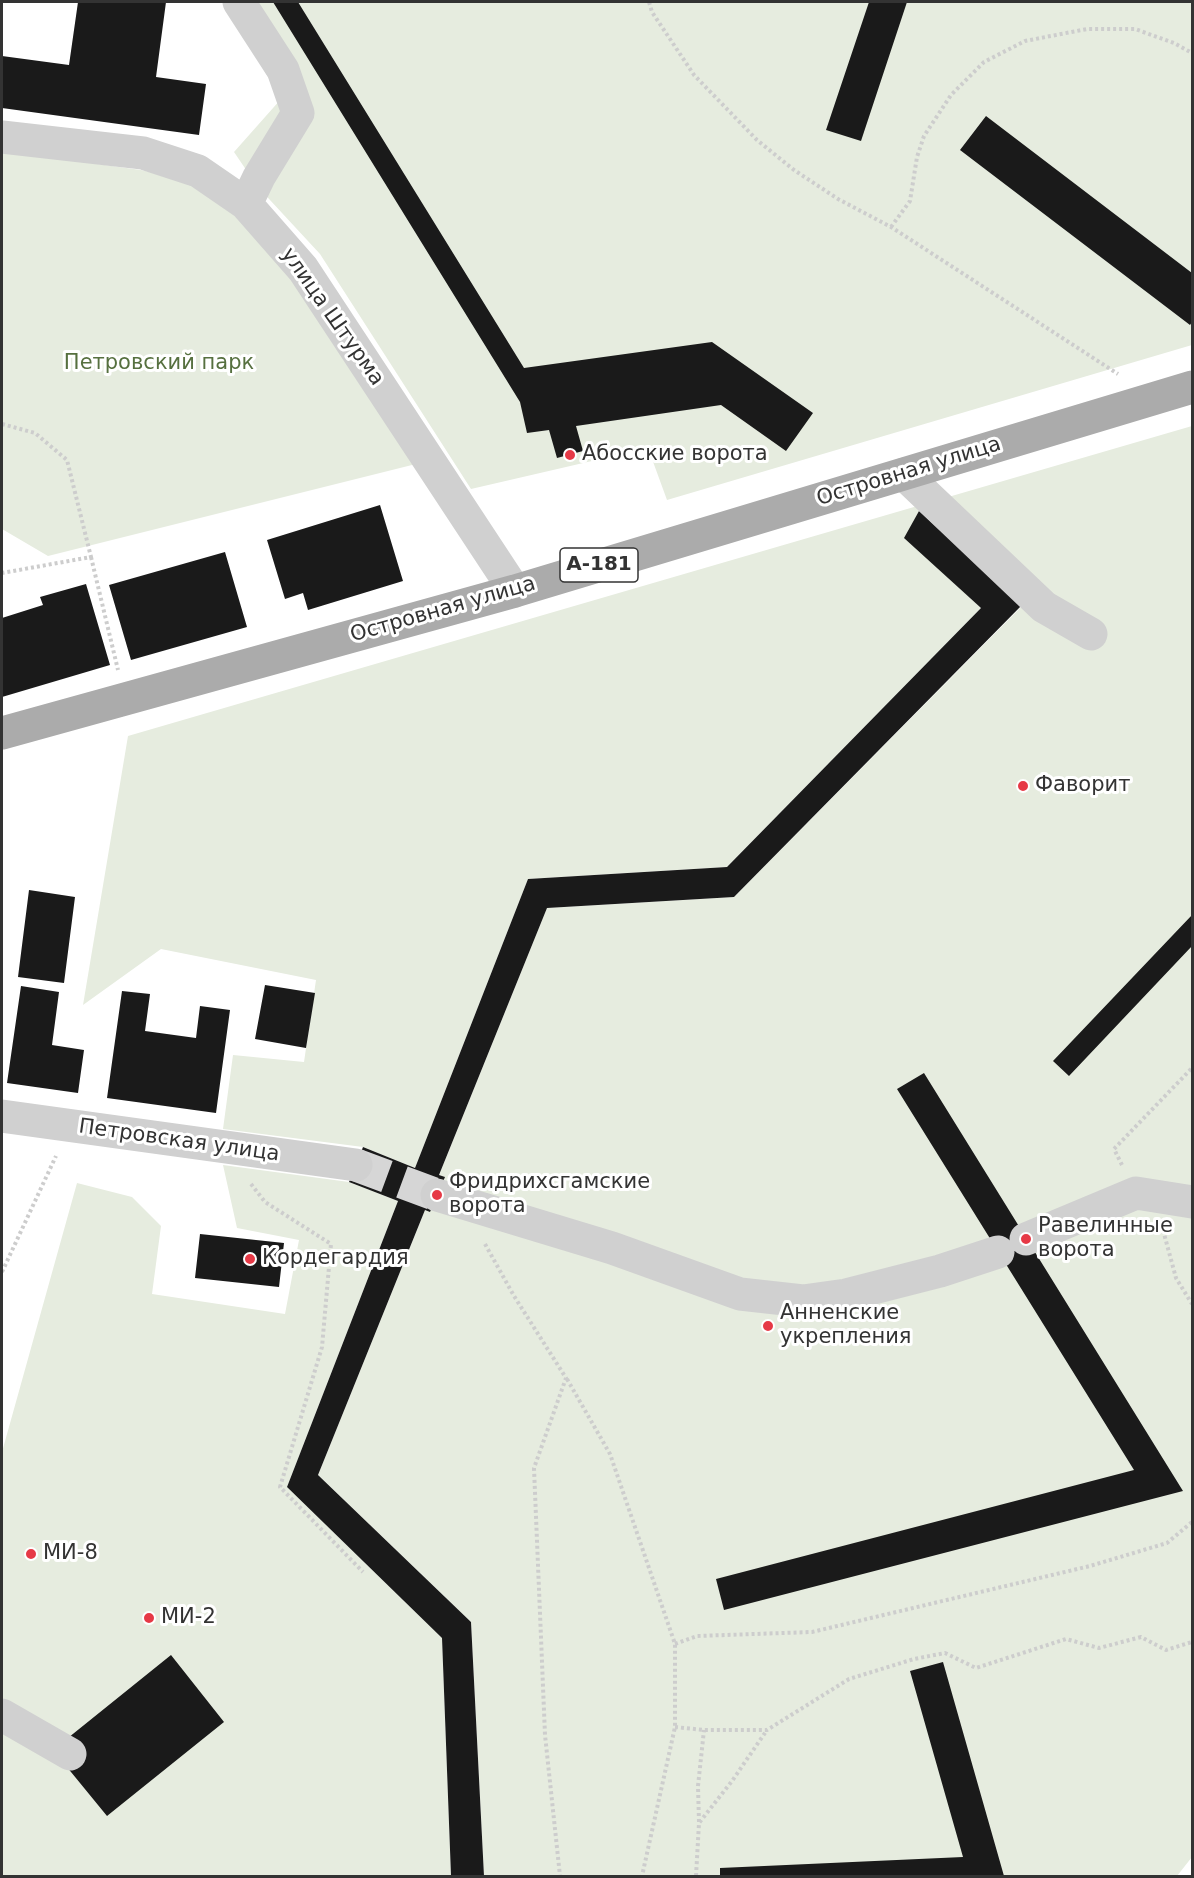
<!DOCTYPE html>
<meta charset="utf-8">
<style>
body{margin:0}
#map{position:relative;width:1194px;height:1878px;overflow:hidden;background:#fff;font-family:"DejaVu Sans",sans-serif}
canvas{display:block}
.frame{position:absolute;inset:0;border:3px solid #333;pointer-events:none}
</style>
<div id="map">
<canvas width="1194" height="1878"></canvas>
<div class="frame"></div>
</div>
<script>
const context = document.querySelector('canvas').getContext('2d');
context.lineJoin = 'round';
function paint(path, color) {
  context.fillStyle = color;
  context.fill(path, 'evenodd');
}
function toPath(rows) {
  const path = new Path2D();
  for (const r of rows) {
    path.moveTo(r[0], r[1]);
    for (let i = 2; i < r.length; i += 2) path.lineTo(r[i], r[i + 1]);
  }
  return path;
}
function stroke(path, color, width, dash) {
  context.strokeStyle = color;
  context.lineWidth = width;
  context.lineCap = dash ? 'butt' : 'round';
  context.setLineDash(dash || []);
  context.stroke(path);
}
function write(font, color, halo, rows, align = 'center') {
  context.font = font + ' "DejaVu Sans",sans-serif';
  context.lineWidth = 6;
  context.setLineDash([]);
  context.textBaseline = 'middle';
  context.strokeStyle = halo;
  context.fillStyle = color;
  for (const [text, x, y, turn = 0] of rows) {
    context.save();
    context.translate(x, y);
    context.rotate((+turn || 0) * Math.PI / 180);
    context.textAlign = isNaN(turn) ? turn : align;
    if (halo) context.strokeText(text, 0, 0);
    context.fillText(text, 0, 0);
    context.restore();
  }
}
paint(toPath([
 [224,2,1192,2,1192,345,667,500,648,448,471,489,320,254,257,186,234,152,281,99],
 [2,151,141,170,195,182,233,210,295,278,416,464,48,556,2,529],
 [1192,426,1192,1857,1177,1876,484,1876,471,1622,318,1475,425,1210,444,1177,439,1175,547,908,734,897,1022,606,919,511,905,538,981,608,727,867,528,879,415,1168,363,1147,223,1129,233,1055,304,1062,316,980,161,949,83,1005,128,736],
 [223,1165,349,1182,398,1201,287,1487,442,1638,451,1876,2,1876,2,1452,77,1183,132,1197,161,1226,152,1294,285,1314,299,1240,237,1228]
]), '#e6ecdf');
paint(toPath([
 [78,2,166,2,156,77,206,84,199,135,2,108,2,56,69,65],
 [273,2,298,2,524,368,712,342,813,413,786,451,721,405,576,426,583,451,557,458,549,430,527,433,520,402],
 [869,2,907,2,861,141,826,130],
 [986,116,1192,273,1192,322,1190,325,960,150],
 [380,505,403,581,308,610,303,593,285,599,267,540],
 [919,511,1022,605,734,897,547,908,439,1175,445,1177,430,1212,425,1210,318,1475,471,1622,484,1876,451,1876,442,1638,287,1487,398,1201,349,1182,363,1147,415,1168,528,879,727,867,981,608,904,538],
 [225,552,247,627,131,660,109,585],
 [86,584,110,665,2,697,2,618,43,605,40,597],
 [29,890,75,897,64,983,18,977],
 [1192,915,1192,946,1069,1076,1053,1061],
 [265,985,315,993,306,1048,255,1039],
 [21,986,59,992,52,1045,84,1050,78,1093,7,1083],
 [122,991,150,994,145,1031,196,1038,200,1006,230,1010,216,1113,107,1098],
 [924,1073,1183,1491,724,1610,716,1579,1134,1470,897,1089],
 [200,1234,284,1243,279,1287,195,1278],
 [171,1655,224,1722,107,1816,53,1750],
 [943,1662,1004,1876,720,1876,720,1868,963,1857,910,1671]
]), '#1a1a1a');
stroke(toPath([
 [356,1165,437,1195]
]), '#d6d6d6', 33, [33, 16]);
stroke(toPath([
 [649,2,652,12,694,75,757,140,794,170,838,199,891,227,1118,374],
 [891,227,910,201,917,157,924,136,951,95,984,62,1025,41,1087,29,1135,29,1174,43,1192,53],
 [2,424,35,433,67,460,91,557,2,573],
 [91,557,118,670],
 [1122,1165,1114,1149,1192,1068],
 [251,1184,265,1202,331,1244,322,1347,280,1487,363,1572],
 [1163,1230,1176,1278,1192,1304],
 [485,1244,514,1296,566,1378,534,1468,545,1735,560,1876],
 [2,1272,56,1156],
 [567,1379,610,1454,675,1644,675,1727,642,1876],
 [675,1644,697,1636,812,1632,1090,1566,1167,1543,1192,1522],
 [675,1727,704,1730,767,1730,849,1679,914,1659,945,1653,976,1668,1066,1639,1099,1648,1141,1637,1166,1650,1192,1642],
 [699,1822,698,1786,704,1730],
 [696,1876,699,1823,732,1781,767,1730]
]), '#cdcdcd', 4, [3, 3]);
stroke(toPath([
 [239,2,283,70,298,113,259,177,246,204],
 [2,137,143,153,198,171,246,204,303,269,515,591],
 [904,474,1044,607,1091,634],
 [2,1116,356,1165],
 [437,1195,612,1248,740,1294,803,1301,846,1295,940,1271,998,1252],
 [1026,1239,1136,1193,1192,1202],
 [2,1715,70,1754]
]), '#d0d0d0', 33);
stroke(toPath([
 [2,733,515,591,1192,387]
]), '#ababab', 33);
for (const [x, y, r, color] of [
 [570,455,6,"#e63946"],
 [1023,786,6,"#e63946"],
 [437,1195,6,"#e63946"],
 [1026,1239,6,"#e63946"],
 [250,1259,6,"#e63946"],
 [768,1326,6,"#e63946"],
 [31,1554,6,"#e63946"],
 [149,1618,6,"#e63946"]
]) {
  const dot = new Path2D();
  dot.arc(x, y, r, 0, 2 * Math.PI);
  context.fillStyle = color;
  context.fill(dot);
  stroke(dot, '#fff', 2);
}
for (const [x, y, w] of [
 [599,565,78]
]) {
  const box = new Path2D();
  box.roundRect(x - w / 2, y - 17, w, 34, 4.5);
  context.fillStyle = '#fff';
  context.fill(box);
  stroke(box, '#333', 1.5);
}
write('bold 20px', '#333', null, [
 ["А-181",599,565]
]);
write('21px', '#333', '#fff', [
 ["улица Штурма",332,317,55],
 ["Островная улица",909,472,-17],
 ["Островная улица",443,610,-16],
 ["Петровская улица",179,1141,8]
]);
write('21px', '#56703f', '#fff', [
 ["Петровский парк",159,364]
]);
write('21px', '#333', '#fff', [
 ["Абосские ворота",582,455],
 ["Фаворит",1035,786],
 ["Фридрихсгамские",449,1183],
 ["ворота",449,1207],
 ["Равелинные",1038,1227],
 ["ворота",1038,1251],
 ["Кордегардия",262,1259],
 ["Анненские",780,1314],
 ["укрепления",780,1338],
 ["МИ-8",43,1554],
 ["МИ-2",161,1618]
], 'left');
</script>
